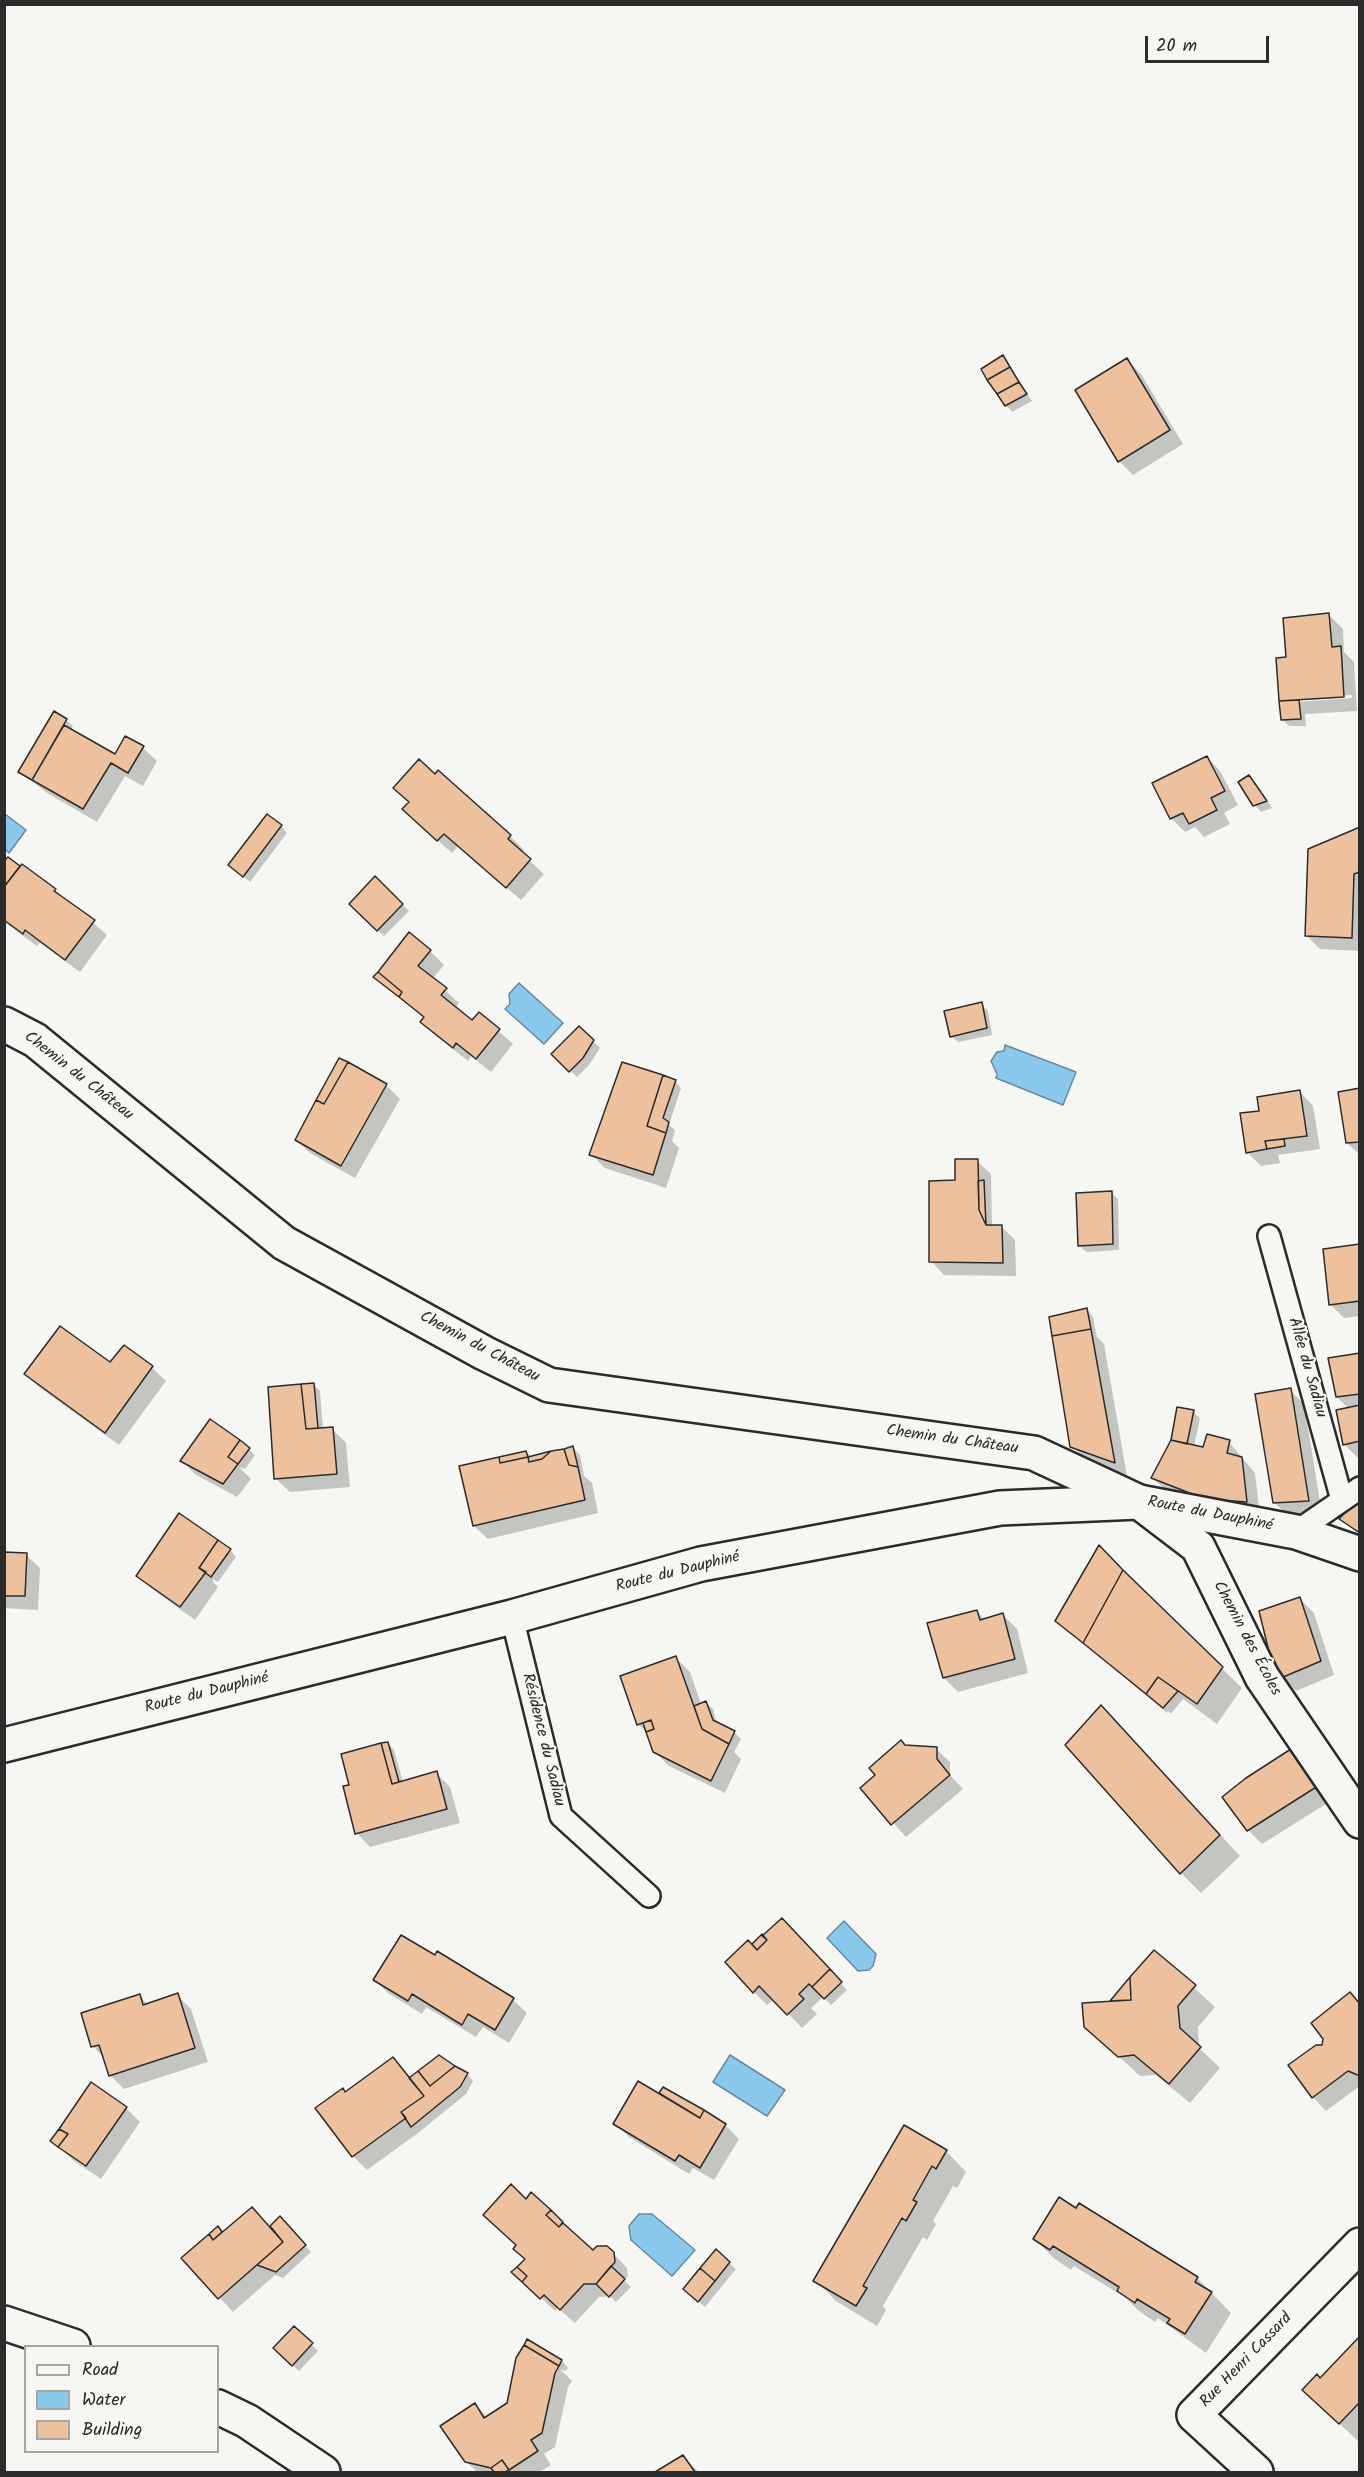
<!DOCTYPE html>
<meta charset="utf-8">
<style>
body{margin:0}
#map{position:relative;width:1364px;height:2477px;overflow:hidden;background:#f6f6f2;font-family:Kalam,sans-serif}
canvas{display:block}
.frame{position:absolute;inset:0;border:6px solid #2b2b2b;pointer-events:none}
.legend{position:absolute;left:24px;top:2345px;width:195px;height:108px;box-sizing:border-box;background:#f6f6f2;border:2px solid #a5a5a2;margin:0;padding:8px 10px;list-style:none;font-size:18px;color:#2b2b2b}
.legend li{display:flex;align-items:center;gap:12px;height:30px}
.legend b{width:30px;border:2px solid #a5a5a2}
.scale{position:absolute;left:1145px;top:36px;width:124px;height:27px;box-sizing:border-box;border:3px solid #2b2b2b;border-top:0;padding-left:8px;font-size:18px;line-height:21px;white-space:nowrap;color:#2b2b2b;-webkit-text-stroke:4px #f6f6f2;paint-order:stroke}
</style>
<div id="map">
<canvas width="1364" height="2477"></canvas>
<div class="frame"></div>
<ul class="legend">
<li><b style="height:8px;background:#f6f6f2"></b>Road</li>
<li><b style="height:16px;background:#8bc9ec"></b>Water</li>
<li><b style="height:16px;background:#edc19d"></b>Building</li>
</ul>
<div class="scale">20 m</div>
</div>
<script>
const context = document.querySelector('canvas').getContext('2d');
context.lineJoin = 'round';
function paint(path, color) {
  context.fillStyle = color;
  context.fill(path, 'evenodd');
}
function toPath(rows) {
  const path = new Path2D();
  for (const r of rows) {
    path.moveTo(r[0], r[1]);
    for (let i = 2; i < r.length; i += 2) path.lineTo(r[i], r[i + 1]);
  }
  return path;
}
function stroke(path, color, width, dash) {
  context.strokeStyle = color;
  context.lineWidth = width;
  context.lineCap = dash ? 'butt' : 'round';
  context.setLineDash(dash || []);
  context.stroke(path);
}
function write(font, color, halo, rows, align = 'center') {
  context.font = font + ' Kalam,sans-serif';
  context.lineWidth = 4.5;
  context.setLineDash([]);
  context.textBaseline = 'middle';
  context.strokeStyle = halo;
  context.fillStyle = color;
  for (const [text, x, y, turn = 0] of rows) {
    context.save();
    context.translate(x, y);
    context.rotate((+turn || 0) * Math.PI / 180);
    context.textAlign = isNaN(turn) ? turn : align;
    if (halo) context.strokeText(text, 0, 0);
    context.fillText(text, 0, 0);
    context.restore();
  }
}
const water = toPath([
 [5,814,26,830,9,853,5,849,5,814],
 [519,983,563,1023,544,1044,505,1009,510,1004,509,994,519,983],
 [1005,1045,1076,1072,1063,1105,996,1078,997,1074,991,1061,997,1052,1004,1051,1005,1045],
 [844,1921,876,1954,873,1966,869,1970,858,1971,827,1938,844,1921],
 [730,2055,785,2090,767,2116,713,2082,730,2055],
 [639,2214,652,2214,695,2250,672,2276,631,2240,629,2226,639,2214]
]);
paint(water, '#8bc9ec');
stroke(water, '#658a9f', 1.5);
paint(toPath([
 [1002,357,1032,401,1012,412,1006,405],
 [1127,360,1141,374,1183,444,1133,475,1119,461],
 [1329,615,1343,629,1344,652,1354,662,1357,711,1305,714,1306,726,1289,726,1283,720,1278,659,1288,659],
 [1352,695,1352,698,1298,702,1296,699],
 [66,720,73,726,70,731,115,757,126,738,143,748,157,761,143,786,125,776,97,822,47,793,20,772],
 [1207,757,1220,771,1238,805,1224,813,1230,824,1204,837,1195,827,1185,832,1171,818],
 [438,772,510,836,524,850,521,853,544,874,521,900,458,846,452,853,418,823,410,803],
 [1249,777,1256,783,1272,808,1261,812,1255,805],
 [281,826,287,833,250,882,230,865],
 [1360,828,1360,951,1320,949,1306,935],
 [8,859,55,890,107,935,80,972,40,943,37,946,4,922,4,864],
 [375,878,409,911,384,936,351,904],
 [430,951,444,965,432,979,459,1003,455,1008,472,1022,479,1014,513,1044,491,1072,471,1056,468,1061,436,1036,422,1022,425,1019,380,981],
 [981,1004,988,1011,992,1035,958,1042,951,1036],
 [579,1028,600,1048,589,1065,577,1077,553,1054],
 [675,1081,681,1088,669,1125,675,1130,672,1141,679,1148,666,1188,605,1168,591,1154],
 [386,1085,400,1099,355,1178,310,1153,296,1140],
 [1360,1090,1360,1155,1347,1143],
 [1300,1092,1313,1106,1320,1149,1278,1155,1280,1163,1261,1166,1247,1152,1261,1112],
 [977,1161,991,1174,992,1225,1001,1226,1015,1240,1016,1276,944,1275,931,1261,957,1182],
 [1111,1193,1118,1199,1119,1250,1086,1252,1079,1245],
 [1360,1246,1360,1316,1344,1318,1331,1305],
 [1087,1310,1093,1317,1097,1337,1104,1344,1127,1476,1086,1460,1072,1446],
 [124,1347,152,1368,166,1381,119,1445,40,1388,26,1374,111,1364],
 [1360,1355,1360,1458,1358,1458,1344,1444,1349,1409,1337,1397],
 [314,1385,320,1391,323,1429,332,1429,346,1443,350,1487,290,1492,276,1479],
 [1290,1390,1304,1404,1322,1514,1288,1516,1274,1502],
 [1193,1412,1200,1418,1194,1447,1204,1449,1229,1442,1255,1473,1260,1515,1167,1491,1153,1478],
 [573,1448,580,1455,584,1476,592,1483,598,1513,488,1539,474,1526,526,1452,531,1457],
 [249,1449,255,1455,245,1469,239,1467,251,1479,237,1497,196,1475,182,1461],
 [1360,1499,1360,1536,1342,1519],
 [227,1551,229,1554,231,1551,236,1557,218,1582,213,1579,213,1582,218,1587,195,1620,152,1589,138,1576],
 [4,1554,26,1555,40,1568,38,1610,4,1608],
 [1129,1578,1242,1688,1217,1724,1183,1699,1171,1714,1168,1711,1167,1713,1057,1621],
 [1300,1599,1314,1613,1334,1675,1296,1691,1283,1678,1272,1655],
 [976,1611,985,1620,1003,1615,1017,1629,1028,1673,958,1692,944,1678,929,1624],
 [676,1658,690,1672,701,1704,706,1703,713,1709,717,1724,734,1732,741,1739,734,1752,741,1759,725,1793,669,1766,654,1751,649,1735,638,1724],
 [1121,1728,1240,1856,1201,1893,1181,1873],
 [388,1743,394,1750,403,1782,436,1773,450,1787,460,1823,370,1847,357,1833,351,1786],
 [906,1747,936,1749,950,1762,950,1775,963,1789,906,1837,862,1788],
 [1294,1748,1334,1799,1262,1844,1248,1830],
 [795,1933,847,1990,831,2005,823,1997,811,2008,817,2014,802,2028,774,1999,767,2005,754,1992,757,1952],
 [1155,1952,1215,2007,1198,2027,1199,2048,1220,2068,1190,2103,1156,2075,1140,2076,1086,2026,1113,2002,1112,2001],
 [438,1953,513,2000,527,2013,509,2043,483,2027,476,2037,426,2007,422,2014,388,1993,375,1980,436,1957],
 [177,1995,191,2009,208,2062,124,2089,110,2075,105,2059,93,2046,140,1996,148,2005],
 [1360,2003,1360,2086,1326,2111,1313,2097],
 [393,2059,411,2078,467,2074,473,2081,466,2094,418,2133,367,2170,353,2156,343,2090,346,2093],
 [92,2084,126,2108,140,2122,101,2179,74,2161,52,2141],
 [661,2093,725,2125,739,2139,714,2180,693,2168,689,2174,629,2137,615,2123,666,2098],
 [946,2151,966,2172,957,2188,953,2186,933,2221,936,2224,927,2240,923,2237,883,2306,886,2310,877,2326,836,2301,815,2280],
 [531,2195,593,2252,607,2247,627,2268,628,2276,624,2280,631,2287,616,2302,610,2296,599,2297,575,2323,558,2308,555,2311,531,2288,526,2260,518,2246,526,2201],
 [252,2209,270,2228,280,2219,311,2252,283,2278,275,2275,233,2312,183,2258,218,2228,223,2234],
 [1034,2239,1197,2278,1231,2313,1206,2353,1158,2318,1155,2322,1139,2311,1126,2298,1074,2266,1071,2270,1055,2259],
 [729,2263,736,2269,705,2307,691,2295],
 [294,2328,318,2351,299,2371,275,2348],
 [1360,2338,1360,2443,1325,2410,1320,2380],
 [528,2341,562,2361,568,2368,566,2371,560,2369,572,2381,568,2387,555,2447,544,2454,551,2465,539,2472,477,2472,466,2461,475,2405,487,2417,508,2403],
 [683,2457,699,2472,658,2472]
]), '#0003');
const building = toPath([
 [1003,355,1010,367,987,380,981,369,1003,355],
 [1127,358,1170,430,1118,462,1075,390,1127,358],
 [1010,367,1019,382,997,394,987,380,1010,367],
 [1019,382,1027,394,1005,406,997,394,1019,382],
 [1329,613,1332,647,1341,646,1344,697,1279,701,1276,658,1286,657,1283,618,1329,613],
 [1299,700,1301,719,1281,720,1279,701,1299,700],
 [54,711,67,719,32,780,18,772,54,711],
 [64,725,115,754,125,736,144,746,128,773,111,763,83,809,32,780,64,725],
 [1207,756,1225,791,1211,798,1217,810,1189,824,1183,813,1170,819,1152,783,1207,756],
 [419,759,435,774,438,770,511,835,508,839,531,859,506,888,444,834,437,841,402,809,409,802,393,788,419,759],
 [1249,775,1267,801,1253,806,1238,782,1249,775],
 [267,814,282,825,243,877,228,865,267,814],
 [1360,827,1360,872,1354,874,1352,938,1305,936,1308,849,1360,827],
 [8,857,20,866,4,887,4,861,8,857],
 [22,864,56,889,54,891,95,920,65,960,25,930,23,934,4,920,4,887,22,864],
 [375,876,403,904,377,931,349,904,375,876],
 [409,932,431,950,418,966,447,988,441,995,472,1020,479,1012,500,1029,476,1059,456,1043,453,1048,420,1022,424,1017,399,997,402,992,378,972,409,932],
 [378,972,402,992,399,997,373,977,378,972],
 [982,1002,987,1028,950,1037,944,1011,982,1002],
 [579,1026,594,1040,583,1058,569,1072,551,1054,579,1026],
 [339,1058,348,1062,324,1104,316,1100,339,1058],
 [348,1062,387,1084,341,1166,295,1140,316,1100,324,1104,348,1062],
 [622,1062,663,1075,647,1126,666,1133,653,1175,589,1155,622,1062],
 [663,1075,676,1080,663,1118,669,1122,666,1133,647,1126,663,1075],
 [1360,1088,1360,1142,1346,1143,1338,1092,1360,1088],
 [1300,1090,1307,1136,1265,1141,1267,1149,1246,1153,1240,1113,1259,1111,1257,1097,1300,1090],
 [1284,1139,1285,1146,1267,1149,1265,1141,1284,1139],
 [955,1159,978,1159,979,1210,986,1225,1002,1225,1003,1263,929,1262,929,1181,955,1180,955,1159],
 [984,1180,986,1225,979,1210,978,1181,984,1180],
 [1112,1191,1113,1244,1078,1246,1076,1193,1112,1191],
 [1360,1244,1360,1301,1329,1305,1323,1249,1360,1244],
 [1087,1308,1091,1329,1052,1336,1049,1317,1087,1308],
 [60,1326,110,1362,124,1345,153,1366,105,1433,24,1374,60,1326],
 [1091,1329,1115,1463,1070,1447,1052,1336,1091,1329],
 [1360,1353,1360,1394,1336,1397,1328,1358,1360,1353],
 [314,1383,318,1428,306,1429,301,1384,314,1383],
 [301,1384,306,1429,333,1427,337,1474,274,1479,268,1387,301,1384],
 [1291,1388,1309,1501,1273,1503,1255,1394,1291,1388],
 [1360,1405,1360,1441,1343,1445,1336,1410,1360,1405],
 [1177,1407,1194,1410,1187,1444,1171,1440,1177,1407],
 [210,1419,240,1440,228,1457,238,1464,223,1484,180,1461,210,1419],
 [1207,1434,1230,1440,1227,1453,1242,1457,1247,1502,1205,1499,1151,1478,1171,1440,1203,1447,1207,1434],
 [240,1440,250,1448,238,1464,228,1457,240,1440],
 [573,1446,578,1467,569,1465,564,1449,573,1446],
 [564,1449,569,1465,578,1467,585,1500,473,1526,459,1466,499,1457,500,1463,528,1457,529,1462,542,1459,551,1451,564,1449],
 [526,1451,528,1457,500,1463,499,1457,526,1451],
 [551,1451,542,1459,529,1462,528,1457,551,1451],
 [1360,1497,1360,1533,1339,1519,1360,1497],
 [179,1513,218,1540,199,1568,206,1572,180,1607,136,1576,179,1513],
 [218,1540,231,1549,211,1577,199,1568,218,1540],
 [1099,1545,1123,1570,1083,1643,1055,1621,1099,1545],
 [4,1552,27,1553,25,1596,4,1596,4,1552],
 [1123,1570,1223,1667,1197,1704,1158,1677,1146,1694,1083,1643,1123,1570],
 [1300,1597,1321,1661,1281,1678,1270,1656,1259,1611,1300,1597],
 [977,1610,980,1620,1003,1613,1015,1659,943,1678,927,1623,977,1610],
 [676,1656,702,1729,729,1744,711,1781,653,1752,646,1732,654,1729,651,1720,637,1725,620,1676,676,1656],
 [1158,1677,1178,1691,1163,1708,1146,1694,1158,1677],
 [706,1701,713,1720,735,1731,729,1744,702,1729,694,1706,706,1701],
 [1101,1705,1220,1835,1180,1874,1065,1745,1101,1705],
 [651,1720,654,1729,646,1732,643,1723,651,1720],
 [901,1740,905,1745,937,1747,937,1759,950,1775,891,1825,860,1788,875,1775,869,1768,901,1740],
 [388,1742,399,1782,392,1784,381,1743,388,1742],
 [381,1743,392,1784,437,1771,447,1809,355,1834,343,1786,349,1785,341,1754,381,1743],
 [1294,1747,1321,1784,1247,1831,1222,1797,1246,1778,1294,1747],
 [782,1918,830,1969,812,1987,809,1984,799,1994,804,1999,787,2015,759,1986,753,1993,725,1962,748,1940,757,1950,767,1940,762,1936,782,1918],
 [762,1934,767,1940,757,1950,752,1944,762,1934],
 [401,1935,435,1955,437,1951,514,1998,495,2030,468,2014,462,2025,412,1994,408,2001,373,1980,401,1935],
 [1154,1950,1196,1985,1178,2006,1180,2028,1201,2047,1169,2084,1134,2055,1118,2057,1084,2027,1082,2003,1131,2000,1130,1977,1154,1950],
 [830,1969,842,1982,824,1999,812,1987,830,1969],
 [1130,1977,1131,2000,1110,2001,1130,1977],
 [1350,1992,1360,2004,1360,2076,1348,2071,1312,2098,1288,2065,1316,2045,1322,2045,1323,2039,1311,2023,1350,1992],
 [178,1993,195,2048,109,2076,99,2045,91,2047,81,2013,140,1994,143,2005,178,1993],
 [439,2055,455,2066,430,2086,418,2071,439,2055],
 [393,2057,424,2096,401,2112,406,2118,352,2157,315,2108,343,2088,345,2092,393,2057],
 [455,2066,468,2073,460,2087,411,2127,401,2112,424,2096,409,2078,418,2071,430,2086,455,2066],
 [638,2081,700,2118,704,2110,726,2124,700,2168,679,2155,675,2161,613,2124,638,2081],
 [91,2082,127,2107,86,2166,58,2147,68,2134,59,2129,91,2082],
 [663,2087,704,2110,700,2118,659,2093,663,2087],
 [904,2125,947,2150,936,2169,932,2166,913,2200,917,2202,906,2221,902,2218,863,2286,867,2288,856,2306,813,2281,904,2125],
 [59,2129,68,2134,58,2147,50,2141,59,2129],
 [511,2184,526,2199,531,2192,551,2210,546,2215,559,2227,563,2223,593,2250,597,2246,607,2246,614,2252,615,2262,596,2284,584,2284,560,2310,544,2295,540,2299,522,2282,527,2276,517,2267,525,2259,513,2249,516,2245,483,2215,511,2184],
 [1059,2197,1076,2208,1079,2203,1198,2277,1195,2282,1212,2292,1185,2334,1167,2323,1170,2319,1137,2299,1135,2303,1117,2291,1119,2287,1053,2246,1050,2250,1033,2239,1059,2197],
 [252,2207,283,2242,218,2299,181,2258,209,2234,213,2240,252,2207],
 [551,2210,563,2222,559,2227,546,2215,551,2210],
 [280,2216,306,2245,276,2272,257,2265,283,2242,270,2226,280,2216],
 [218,2226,222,2232,213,2240,209,2234,218,2226],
 [716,2249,730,2262,715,2281,700,2268,716,2249],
 [611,2266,625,2279,609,2297,596,2284,611,2266],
 [517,2267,527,2276,522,2282,511,2272,517,2267],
 [700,2268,715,2281,698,2302,683,2289,700,2268],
 [294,2326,313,2343,292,2366,273,2348,294,2326],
 [1360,2336,1360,2402,1339,2424,1302,2390,1317,2374,1320,2378,1360,2336],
 [527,2339,562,2360,559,2366,524,2345,527,2339],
 [524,2345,559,2366,555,2373,542,2433,531,2440,538,2451,509,2470,502,2460,491,2468,465,2462,440,2426,475,2403,484,2418,507,2403,516,2358,524,2345],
 [683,2455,695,2472,655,2472,683,2455],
 [502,2460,509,2470,505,2472,494,2472,491,2468,502,2460]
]);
paint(building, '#edc19d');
stroke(building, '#2b2b2b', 1.5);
const service = toPath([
 [1269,1236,1342,1500],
 [1296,1532,1360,1488],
 [512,1617,561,1816,649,1896]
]);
const minor = toPath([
 [4,1024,35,1040,284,1243,484,1353,549,1385,1034,1453,1139,1502,1198,1547,1262,1677,1360,1821],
 [4,2323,73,2346],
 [218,2407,247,2421,323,2472],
 [1256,2472,1194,2415,1360,2245]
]);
const tertiary = toPath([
 [4,1745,512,1617,701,1564,1000,1508,1139,1502,1296,1532,1360,1554]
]);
stroke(service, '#2b2b2b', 26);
stroke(minor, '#2b2b2b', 38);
stroke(tertiary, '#2b2b2b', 38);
stroke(service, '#f6f6f2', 21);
stroke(minor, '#f6f6f2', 33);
stroke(tertiary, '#f6f6f2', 33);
write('16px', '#2b2b2b', '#f6f6f2', [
 ["Chemin du Château",78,1077,38],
 ["Chemin du Château",479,1348,28],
 ["Allée du Sadiau",1306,1368,74],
 ["Chemin du Château",952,1441,8],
 ["Route du Dauphiné",1210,1515,11],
 ["Route du Dauphiné",678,1573,-14],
 ["Chemin des Écoles",1246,1639,62],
 ["Route du Dauphiné",207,1694,-14],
 ["Résidence du Sadiau",542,1740,76],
 ["Rue Henri Cassard",1247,2361,-46]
]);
</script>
